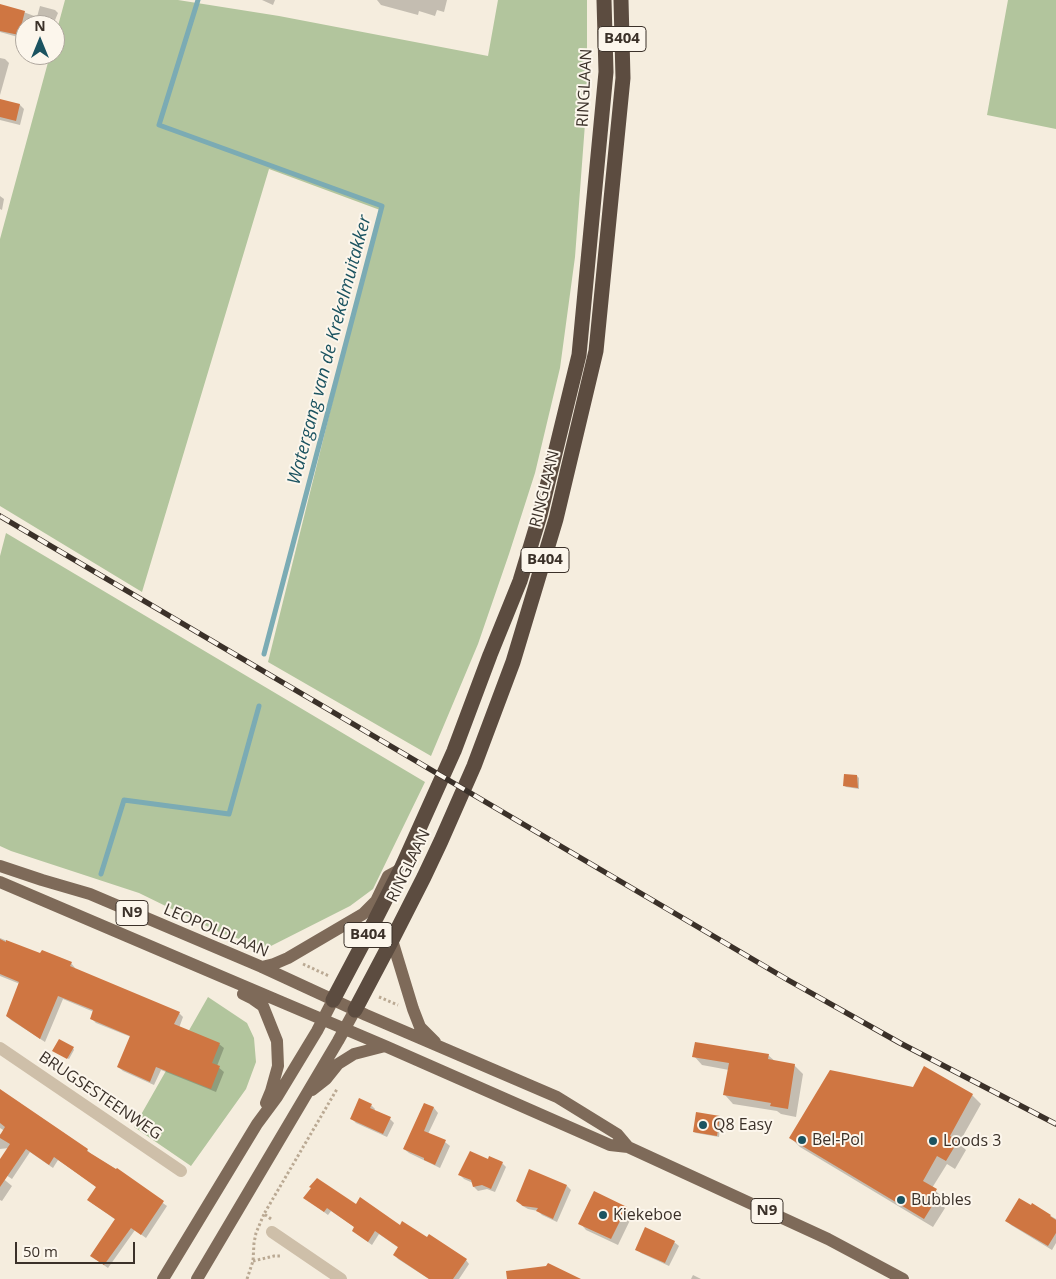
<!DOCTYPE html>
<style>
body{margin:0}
#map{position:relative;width:1056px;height:1279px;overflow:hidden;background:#f5edde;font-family:"Open Sans",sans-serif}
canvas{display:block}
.north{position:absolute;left:15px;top:15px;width:50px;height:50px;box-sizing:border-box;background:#fcf6ec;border:1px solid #afa79e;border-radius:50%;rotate:0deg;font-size:14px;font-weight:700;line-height:20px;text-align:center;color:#3b3129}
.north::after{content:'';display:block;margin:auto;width:18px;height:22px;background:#1b5360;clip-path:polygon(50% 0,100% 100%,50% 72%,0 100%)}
.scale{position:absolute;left:15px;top:1242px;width:120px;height:22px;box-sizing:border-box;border:2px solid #3b3129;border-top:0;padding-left:6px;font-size:15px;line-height:18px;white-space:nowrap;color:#3b3129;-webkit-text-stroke:4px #fcf6ec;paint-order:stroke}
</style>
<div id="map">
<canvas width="1056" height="1279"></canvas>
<div class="north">N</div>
<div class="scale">50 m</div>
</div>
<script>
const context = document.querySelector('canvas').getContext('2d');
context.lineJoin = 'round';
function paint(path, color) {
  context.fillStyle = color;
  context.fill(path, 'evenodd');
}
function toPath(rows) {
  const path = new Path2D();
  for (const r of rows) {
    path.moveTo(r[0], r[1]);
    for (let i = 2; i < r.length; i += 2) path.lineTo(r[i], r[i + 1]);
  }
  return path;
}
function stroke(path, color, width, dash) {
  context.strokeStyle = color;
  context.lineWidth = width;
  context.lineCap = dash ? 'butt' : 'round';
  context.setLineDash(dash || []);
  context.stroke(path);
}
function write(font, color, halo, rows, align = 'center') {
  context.font = font + ' "Open Sans",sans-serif';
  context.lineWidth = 4;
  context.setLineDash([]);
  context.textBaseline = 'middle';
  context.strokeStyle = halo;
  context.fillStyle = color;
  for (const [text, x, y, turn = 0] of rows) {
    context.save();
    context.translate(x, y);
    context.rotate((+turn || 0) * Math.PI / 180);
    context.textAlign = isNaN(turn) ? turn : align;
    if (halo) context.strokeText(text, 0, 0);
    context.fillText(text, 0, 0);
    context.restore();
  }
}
paint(toPath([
 [65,0,178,0,279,16,488,56,498,0,587,0,587,97,575,257,560,368,535,473,509,554,478,644,431,756,268,662,380,210,269,169,142,592,0,506,0,239,50,55,55,55,55,37],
 [1008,0,1056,0,1056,129,987,115],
 [6,533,425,782,373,889,350,906,267,948,221,933,139,893,11,851,0,846,0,556],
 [208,997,247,1023,254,1038,256,1062,246,1089,191,1166,134,1127]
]), '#b2c59d');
paint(toPath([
 [262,0,275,0,273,5],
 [377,0,447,0,444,12,437,10,435,16,419,11,418,15,381,5],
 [0,5,18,10,37,17,40,6,55,10,58,13,53,25,25,25,25,39,0,32],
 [0,58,5,59,9,63,0,95],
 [0,100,20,105,24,109,20,125,0,120],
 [0,196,4,199,2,210,0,209],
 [857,776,859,778,859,789,846,787,844,785],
 [0,938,41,955,71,963,75,968,75,969,179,1013,183,1017,179,1028,219,1044,224,1048,217,1066,224,1072,216,1092,161,1070,154,1085,123,1071,118,1067,131,1037,96,1023,91,1018,94,1012,63,999,45,1042,11,1020,7,1016,20,984,0,976],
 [73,1048,74,1050,69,1059,56,1052],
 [768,1055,776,1062,794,1065,803,1074,796,1117,781,1114,777,1111,733,1104,725,1095,729,1070,702,1065,694,1056],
 [913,1088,972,1095,981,1104,959,1143,966,1150,955,1169,947,1164,932,1188,945,1199,942,1205,945,1208,933,1227,800,1147,791,1138],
 [0,1091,87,1150,91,1154,117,1170,167,1206,146,1238,135,1230,108,1268,95,1259,116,1220,92,1203,97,1187,58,1160,53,1168,30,1152,12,1179,0,1171,0,1161,9,1148,0,1149,0,1134,8,1133,0,1128],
 [424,1104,434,1108,438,1113,428,1134,445,1142,450,1146,440,1168,409,1153,404,1149],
 [371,1105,375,1109,374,1112,390,1119,394,1123,387,1137,356,1123,352,1119],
 [720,1117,721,1119,719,1137,696,1133,694,1132],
 [488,1161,502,1163,506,1167,495,1192,487,1189,478,1191,474,1187,473,1183,464,1179,460,1175],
 [0,1176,12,1186,2,1201,0,1200],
 [567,1186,571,1190,557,1222,542,1215,538,1211,528,1209,521,1205],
 [305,1198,356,1206,427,1238,466,1260,469,1264,459,1279,429,1279,398,1259,395,1255,399,1248,379,1234,372,1245,357,1234,356,1228,331,1211,328,1215],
 [1032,1205,1056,1219,1056,1243,1052,1250,1011,1225,1007,1221],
 [626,1208,633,1214,618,1245,586,1230,580,1223],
 [674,1242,679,1246,669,1266,641,1253,637,1249],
 [693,1275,701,1279,691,1279]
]), '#0003');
stroke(toPath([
 [198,0,159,125,382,206,264,654],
 [101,874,124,800,229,814,259,706]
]), '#7babb4', 5);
paint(toPath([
 [0,4,25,11,19,35,0,31],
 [0,99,20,104,16,121,0,117],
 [844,774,857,775,858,788,843,786],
 [0,939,6,942,6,940,40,953,42,950,72,962,70,966,180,1012,174,1024,220,1043,212,1063,220,1066,211,1089,156,1067,150,1082,117,1067,130,1036,90,1019,93,1010,58,996,40,1039,6,1016,19,982,0,974],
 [59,1039,74,1047,67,1059,52,1051],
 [695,1042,769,1054,768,1059,795,1064,788,1109,770,1106,771,1103,723,1095,729,1063,692,1057],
 [924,1066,973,1094,950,1136,958,1141,946,1161,937,1156,923,1181,937,1189,933,1196,937,1198,924,1219,789,1138,830,1070,913,1087],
 [0,1089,88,1149,87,1151,116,1169,117,1168,164,1201,141,1235,131,1228,104,1265,90,1256,115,1219,87,1200,96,1187,54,1157,49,1165,26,1149,0,1187,0,1159,10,1144,0,1138,0,1135,5,1127,0,1123],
 [359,1098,372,1104,370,1108,391,1117,383,1134,350,1119],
 [424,1103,434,1107,424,1131,446,1140,435,1165,424,1160,424,1158,403,1149],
 [696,1112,720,1116,717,1136,693,1132],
 [470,1151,488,1159,489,1156,503,1162,491,1189,482,1185,473,1187,471,1180,458,1175],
 [529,1169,567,1185,553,1219,536,1211,538,1208,523,1206,516,1201],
 [317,1178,356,1204,360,1197,400,1225,402,1221,427,1237,429,1234,467,1259,453,1279,429,1279,393,1255,398,1247,375,1231,368,1242,352,1231,354,1227,327,1208,324,1212,303,1198,311,1188,309,1187],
 [594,1191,627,1207,611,1239,578,1224],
 [1019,1198,1031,1205,1032,1203,1051,1215,1050,1216,1056,1220,1056,1233,1048,1246,1005,1221],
 [645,1227,675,1241,665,1263,635,1250],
 [548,1263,581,1279,507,1279,506,1271,546,1266]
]), '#cf7642');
stroke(toPath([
 [303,964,329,976],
 [379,997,398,1005],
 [271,1219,264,1214,337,1089],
 [253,1261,274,1256,282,1256],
 [247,1279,253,1261,254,1243,256,1233,264,1214]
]), '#baa993', 3, [2.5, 2.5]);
stroke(toPath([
 [0,1048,181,1171],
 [272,1232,341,1279]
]), '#cebfa9', 12);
stroke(toPath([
 [0,866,42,880,90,894,262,967,366,1015,557,1097,617,1134,628,1147],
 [0,882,225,978,385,1046,610,1145,628,1147,828,1239,903,1279],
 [392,940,413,1009,420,1027,435,1042],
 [262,967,274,964,288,958,363,914,376,901,388,876,401,869],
 [243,994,253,999,263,1006,277,1041,278,1066,271,1091,266,1103],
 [312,1090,326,1079,338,1064,354,1054,385,1046],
 [163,1279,257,1124,277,1097,317,1031,333,1000],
 [197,1279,338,1041,355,1010]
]), '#7e6a59', 12);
stroke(toPath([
 [333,1000,370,930,401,869,454,751,490,655,520,581,540,515,579,355,606,72,604,0],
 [355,1010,392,940,424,877,441,841,474,766,513,662,556,519,596,351,623,78,621,0]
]), '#5c4c40', 15);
const rail = toPath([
 [0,516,788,980,900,1043,1056,1124]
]);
stroke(rail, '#3b3129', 5.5);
stroke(rail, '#fcf6ec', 4, [11]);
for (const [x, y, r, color] of [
 [703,1125,5,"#1b5360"],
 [802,1140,5,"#1b5360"],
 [933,1141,5,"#1b5360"],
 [901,1200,5,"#1b5360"],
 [603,1215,5,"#1b5360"]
]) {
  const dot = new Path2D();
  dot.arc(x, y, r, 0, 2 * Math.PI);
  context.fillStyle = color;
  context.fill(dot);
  stroke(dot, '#fcf6ec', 2);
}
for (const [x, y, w] of [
 [622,39,48],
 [545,560,48],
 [132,913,32],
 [368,935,48],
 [767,1211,32]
]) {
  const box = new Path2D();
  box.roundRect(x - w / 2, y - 12.5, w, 25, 4);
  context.fillStyle = '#fcf6ec';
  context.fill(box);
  stroke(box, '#3b3129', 1);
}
write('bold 15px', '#3b3129', null, [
 ["B404",622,39],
 ["B404",545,560],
 ["N9",132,913],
 ["B404",368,935],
 ["N9",767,1211]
]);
write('16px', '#3b3129', '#fcf6ec', [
 ["RINGLAAN",585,88,-87],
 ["RINGLAAN",545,489,-76],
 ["RINGLAAN",409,866,-64],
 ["LEOPOLDLAAN",216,931,23],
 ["BRUGSESTEENWEG",100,1096,34]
]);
write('16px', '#3b3129', '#fcf6ec', [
 ["Q8 Easy",713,1125],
 ["Bel-Pol",812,1140],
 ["Loods 3",943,1141],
 ["Bubbles",911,1200],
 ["Kiekeboe",613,1215]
], 'left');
write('italic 18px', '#1b5360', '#fcf6ec', [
 ["Watergang van de Krekelmuitakker",330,350,-75]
]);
</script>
